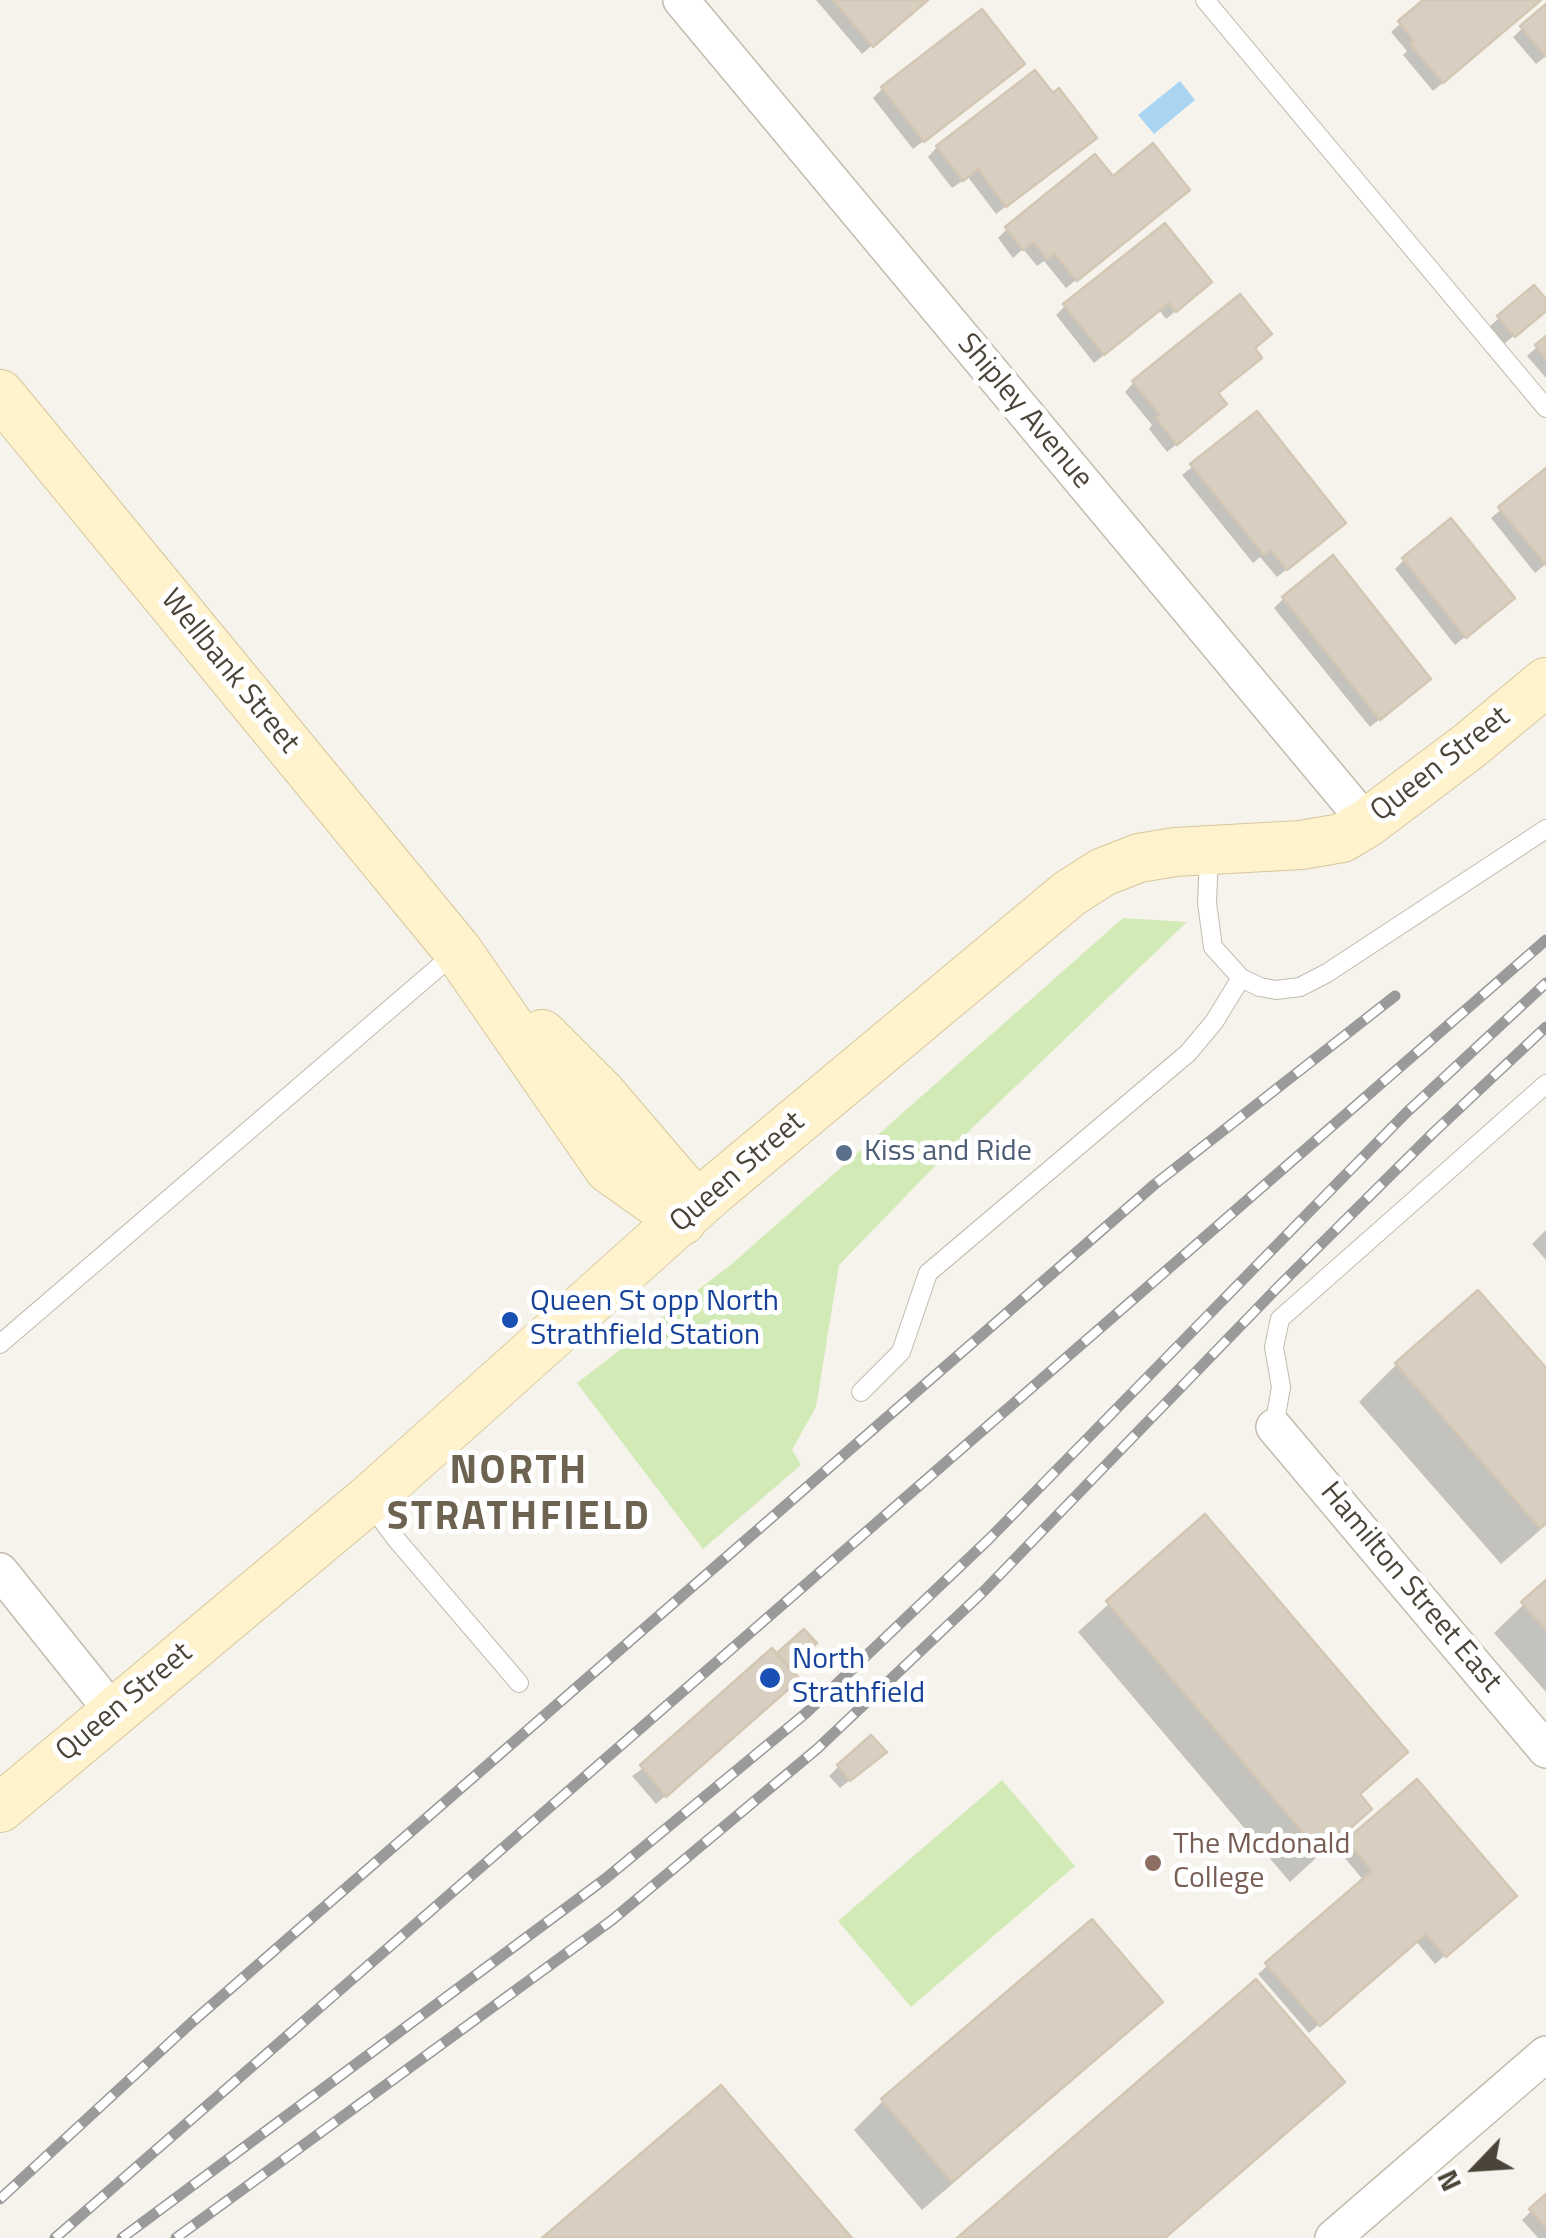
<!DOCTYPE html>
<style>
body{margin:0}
#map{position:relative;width:1546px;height:2238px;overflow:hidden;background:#f6f3ec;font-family:"Titillium Web",sans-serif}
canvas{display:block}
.north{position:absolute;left:1426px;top:2118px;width:100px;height:100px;-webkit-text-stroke:8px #fff;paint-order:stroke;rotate:245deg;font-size:28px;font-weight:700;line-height:40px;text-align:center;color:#4b4439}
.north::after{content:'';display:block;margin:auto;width:35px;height:45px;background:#4b4439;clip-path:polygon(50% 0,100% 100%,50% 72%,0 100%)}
</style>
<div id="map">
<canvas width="1546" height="2238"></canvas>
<div class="north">N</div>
</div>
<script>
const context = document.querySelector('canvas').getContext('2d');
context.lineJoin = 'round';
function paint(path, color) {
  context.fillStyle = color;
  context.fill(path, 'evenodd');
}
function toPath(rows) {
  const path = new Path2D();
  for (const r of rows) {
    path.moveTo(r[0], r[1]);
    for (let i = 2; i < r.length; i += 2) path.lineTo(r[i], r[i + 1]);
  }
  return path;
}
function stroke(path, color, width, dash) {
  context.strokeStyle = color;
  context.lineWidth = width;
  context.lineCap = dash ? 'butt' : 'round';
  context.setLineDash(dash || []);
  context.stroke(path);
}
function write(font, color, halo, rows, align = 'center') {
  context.font = font + ' "Titillium Web",sans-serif';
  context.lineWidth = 10;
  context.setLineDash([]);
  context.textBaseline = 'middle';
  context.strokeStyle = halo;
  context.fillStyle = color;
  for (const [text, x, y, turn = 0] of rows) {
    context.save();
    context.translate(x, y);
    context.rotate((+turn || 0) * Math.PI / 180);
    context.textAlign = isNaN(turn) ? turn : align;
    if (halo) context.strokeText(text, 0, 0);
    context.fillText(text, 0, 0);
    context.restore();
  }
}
paint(toPath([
 [1123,918,1187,922,965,1135,839,1265,816,1407,792,1450,801,1465,703,1549,577,1383,733,1263],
 [1002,1780,1075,1866,911,2007,838,1921]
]), '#d2eab5');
paint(toPath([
 [1180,81,1195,100,1154,134,1138,115]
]), '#a9d4f2');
paint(toPath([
 [816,0,926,0,862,54],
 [1427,0,1539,0,1433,91,1403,55,1407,51,1391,32],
 [1546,7,1546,56,1536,64,1513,37],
 [1012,73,913,149,873,98,883,88],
 [1084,146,996,214,968,177,952,188,928,157,937,147],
 [1112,180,1178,199,1066,288,1044,261,1037,266,1023,249,1013,258,998,238,1007,229],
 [1533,288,1546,303,1546,308,1504,344,1489,327],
 [1200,291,1166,319,1159,310,1094,363,1056,315,1065,306],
 [1546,339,1546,378,1527,356],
 [1252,349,1216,394,1215,413,1167,452,1149,429,1152,425,1125,392,1134,382],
 [1256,415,1333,532,1277,577,1260,557,1253,563,1182,475],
 [1546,472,1546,564,1535,573,1491,518],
 [1404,560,1502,607,1455,645,1395,569],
 [1284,598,1419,688,1370,727,1274,608],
 [1546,1230,1546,1260,1532,1244],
 [1397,1364,1546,1371,1546,1525,1501,1564,1359,1402],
 [1204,1517,1405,1752,1358,1797,1369,1809,1290,1882,1078,1632],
 [1546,1583,1546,1692,1494,1633],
 [786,1669,787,1688,656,1804,632,1776],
 [874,1761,840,1788,829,1776,839,1766],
 [1348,1842,1504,1905,1435,1964,1416,1941,1309,2033,1258,1974,1364,1881,1339,1851],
 [1092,1922,1159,2002,1130,2031,922,2210,854,2130,883,2101],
 [1342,2082,1166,2238,961,2238],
 [1546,2197,1546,2238,1538,2238,1522,2220]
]), '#0003');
const building = toPath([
 [833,0,928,0,873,47,833,0],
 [1423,0,1541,0,1443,83,1410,44,1414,41,1398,21,1423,0],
 [1546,4,1546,57,1520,26,1546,4],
 [982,9,1025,64,924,142,881,87,982,9],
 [1035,70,1053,93,1059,88,1097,138,1006,207,978,169,963,181,936,146,1035,70],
 [1153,143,1190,190,1077,281,1054,253,1047,259,1034,242,1023,250,1005,227,1095,154,1113,176,1153,143],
 [1165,223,1212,282,1176,312,1169,303,1104,355,1063,304,1165,223],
 [1534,285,1546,299,1546,311,1515,337,1497,316,1534,285],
 [1240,294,1272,334,1255,348,1262,358,1218,393,1227,404,1177,445,1156,418,1160,415,1132,381,1240,294],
 [1546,336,1546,359,1535,345,1546,336],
 [1257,411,1346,523,1287,570,1271,550,1264,555,1190,464,1257,411],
 [1546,468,1546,565,1498,507,1546,468],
 [1451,518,1515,598,1466,638,1402,558,1451,518],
 [1333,555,1431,679,1380,720,1282,597,1333,555],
 [1478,1290,1546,1368,1546,1523,1540,1528,1395,1363,1478,1290],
 [1205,1514,1408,1752,1360,1794,1372,1809,1321,1854,1106,1601,1205,1514],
 [1546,1580,1546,1630,1521,1602,1546,1580],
 [804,1629,817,1643,790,1669,776,1654,804,1629],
 [772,1648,800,1679,666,1797,640,1765,772,1648],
 [871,1735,887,1752,850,1781,837,1765,871,1735],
 [1417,1779,1517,1896,1446,1957,1426,1934,1320,2026,1265,1963,1372,1871,1346,1840,1417,1779],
 [1092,1919,1163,2002,952,2182,881,2099,1092,1919],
 [1256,1979,1345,2082,1165,2238,957,2238,1256,1979],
 [721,2085,852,2238,542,2238,721,2085],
 [1546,2194,1546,2228,1529,2209,1546,2194]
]);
paint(building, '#d8cfc1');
stroke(building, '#d3c7b4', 2.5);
const lane = toPath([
 [1205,0,1546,408],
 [1209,854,1207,903,1213,947,1241,978,1260,987,1276,990,1300,987,1327,973,1546,829],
 [0,1344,455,953],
 [861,1392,901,1352,928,1273,1188,1053,1214,1022,1241,978],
 [1274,1427,1281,1387,1274,1347,1280,1319,1546,1084],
 [368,1501,396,1539,519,1683]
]);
const street = toPath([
 [681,0,1367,823],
 [1274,1427,1546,1750],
 [0,1571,113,1712],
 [1333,2238,1546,2054]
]);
const secondary = toPath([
 [0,394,458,951,609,1169,682,1221],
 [542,1034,602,1094,697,1205],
 [0,1808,368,1500,713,1191,1070,893,1103,872,1139,858,1175,852,1301,845,1342,838,1367,823,1469,746,1546,682]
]);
stroke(lane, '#c2bbae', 20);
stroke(street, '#c2bbae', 38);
stroke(secondary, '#d6c79b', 50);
stroke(lane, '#fff', 18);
stroke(street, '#fff', 35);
stroke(secondary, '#fff3cd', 48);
const rail = toPath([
 [0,2199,191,2023,1155,1184,1395,996],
 [55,2238,1546,940],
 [122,2238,605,1879,806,1713,989,1539,1406,1113,1546,983],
 [176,2238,612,1920,817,1749,984,1591,1278,1287,1432,1134,1546,1027]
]);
stroke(rail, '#9a9a9a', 11);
stroke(rail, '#fff', 8, [22]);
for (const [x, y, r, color] of [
 [844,1153,10,"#5c6f8a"],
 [510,1320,10,"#1a4fb4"],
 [770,1678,12,"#1a4fb4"],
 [1153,1863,10,"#8d6e63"]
]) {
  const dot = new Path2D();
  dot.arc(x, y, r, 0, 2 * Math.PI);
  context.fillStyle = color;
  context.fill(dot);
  stroke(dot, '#fff', 4);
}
write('30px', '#4b4439', '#fff', [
 ["Shipley Avenue",1024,412,50],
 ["Wellbank Street",229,672,51],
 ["Queen Street",1441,765,-38],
 ["Queen Street",738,1173,-41],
 ["Hamilton Street East",1410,1588,50],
 ["Queen Street",125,1703,-40]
]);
write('30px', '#4e5e75', '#fff', [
 ["Kiss and Ride",864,1153]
], 'left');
write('30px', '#164399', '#fff', [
 ["Queen St opp North",530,1303],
 ["Strathfield Station",530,1337],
 ["North",792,1661],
 ["Strathfield",792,1695]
], 'left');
write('30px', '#785e54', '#fff', [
 ["The Mcdonald",1173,1846],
 ["College",1173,1880]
], 'left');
context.letterSpacing = '2.5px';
write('bold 40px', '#6e6250', '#fff', [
 ["NORTH",519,1473],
 ["STRATHFIELD",519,1519]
]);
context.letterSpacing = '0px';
</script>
